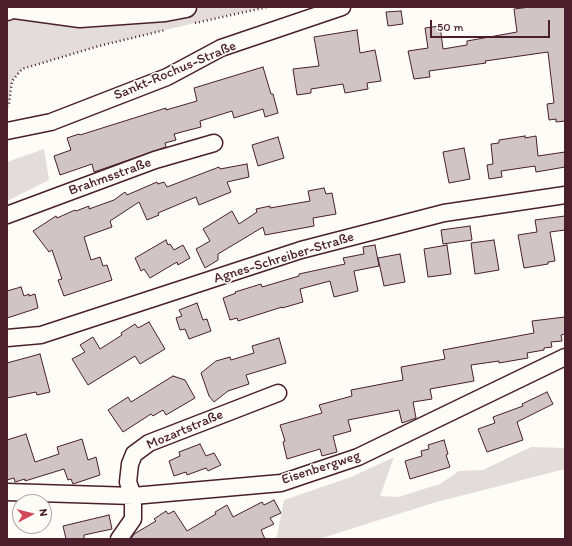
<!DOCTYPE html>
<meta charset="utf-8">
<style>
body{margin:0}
#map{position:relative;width:572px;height:546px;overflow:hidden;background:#fdfcf7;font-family:Itim,sans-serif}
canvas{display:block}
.frame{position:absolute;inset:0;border:8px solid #4a1f2b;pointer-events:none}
.north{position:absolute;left:12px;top:494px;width:40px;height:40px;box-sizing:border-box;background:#fdfcf7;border:1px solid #b5a4a5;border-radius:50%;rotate:83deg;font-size:11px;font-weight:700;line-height:16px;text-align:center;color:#4a1f2b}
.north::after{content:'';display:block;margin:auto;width:14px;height:18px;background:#d1495b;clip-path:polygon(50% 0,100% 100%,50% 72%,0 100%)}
.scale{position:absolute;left:430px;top:20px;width:120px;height:18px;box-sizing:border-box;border:2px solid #4a1f2b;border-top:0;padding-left:5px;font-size:12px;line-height:14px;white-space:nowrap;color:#4a1f2b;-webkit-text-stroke:3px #fdfcf7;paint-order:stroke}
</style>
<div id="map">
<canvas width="572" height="546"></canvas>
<div class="frame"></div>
<div class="north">N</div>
<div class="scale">50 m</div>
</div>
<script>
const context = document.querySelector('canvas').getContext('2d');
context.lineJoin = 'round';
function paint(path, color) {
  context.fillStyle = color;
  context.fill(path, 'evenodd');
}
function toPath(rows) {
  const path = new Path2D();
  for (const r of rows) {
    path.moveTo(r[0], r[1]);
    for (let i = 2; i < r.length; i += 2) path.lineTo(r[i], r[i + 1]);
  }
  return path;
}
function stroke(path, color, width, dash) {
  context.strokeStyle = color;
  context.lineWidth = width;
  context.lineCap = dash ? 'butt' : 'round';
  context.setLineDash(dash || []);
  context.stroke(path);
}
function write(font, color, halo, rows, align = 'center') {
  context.font = font + ' Itim,sans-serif';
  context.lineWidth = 3;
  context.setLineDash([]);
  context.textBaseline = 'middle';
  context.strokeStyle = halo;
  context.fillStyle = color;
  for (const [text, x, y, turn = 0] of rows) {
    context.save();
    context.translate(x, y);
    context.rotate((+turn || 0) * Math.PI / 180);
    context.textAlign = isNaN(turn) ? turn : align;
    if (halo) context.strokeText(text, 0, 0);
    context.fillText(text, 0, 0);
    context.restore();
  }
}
paint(toPath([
 [51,7,268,7,211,19,99,46,22,69,12,81,9,104,7,107,7,17],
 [44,149,49,180,7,201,7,162],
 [531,447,565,448,565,469,433,503,319,539,275,539,277,536,284,500,351,477,394,457,380,496,398,497,440,484,459,471,483,470]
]), '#e3dcda');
const building = toPath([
 [530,7,565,7,565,121,556,122,556,119,549,120,547,104,554,103,548,52,485,61,486,63,429,71,430,77,414,79,408,51,428,48,425,28,440,26,443,49,467,45,467,41,517,32,514,9,530,7],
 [401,11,403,24,388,26,386,12,401,11],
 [357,30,360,53,375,50,381,81,367,83,368,89,345,93,343,84,311,89,311,93,297,95,293,69,319,66,314,37,357,30],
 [263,67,271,94,273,94,278,113,265,117,263,109,234,118,232,111,200,121,201,127,174,134,176,140,165,143,166,147,94,172,92,164,60,175,54,156,71,150,67,138,79,134,80,135,166,108,166,110,197,101,194,88,263,67],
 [525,136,525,138,536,136,538,156,565,152,565,167,536,172,535,166,501,171,502,177,489,179,487,165,493,164,491,144,499,143,499,140,525,136],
 [278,137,284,158,258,166,252,145,278,137],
 [464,148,470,179,449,183,443,152,464,148],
 [247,164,249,177,227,182,231,192,199,205,196,197,158,213,159,215,147,220,139,202,110,221,112,227,84,237,91,260,100,257,103,266,107,265,112,280,64,296,58,280,62,279,52,250,49,252,33,231,56,216,57,218,75,210,76,211,89,206,89,209,114,200,125,192,127,195,157,182,158,184,164,182,167,187,219,167,220,169,247,164],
 [324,188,326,194,332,193,336,214,313,218,314,226,265,235,263,227,218,254,218,260,205,268,196,249,210,241,203,229,232,211,239,224,257,212,256,209,270,206,270,208,310,201,308,191,324,188],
 [565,216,565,230,550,232,555,261,548,262,548,264,524,268,518,235,537,232,535,220,565,216],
 [470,226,472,240,443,244,441,230,470,226],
 [166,240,168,245,170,244,174,250,183,245,190,258,178,265,177,262,150,278,144,269,141,271,135,258,166,240],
 [494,240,499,270,475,274,471,243,494,240],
 [375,245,379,266,354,271,358,291,334,297,330,281,300,289,303,302,282,308,282,307,238,321,237,318,230,320,223,298,236,293,235,292,261,284,262,287,299,276,299,274,345,264,343,258,364,254,363,247,375,245],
 [447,245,451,274,428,277,424,249,447,245],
 [400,254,405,282,384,286,378,258,400,254],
 [21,287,24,296,29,294,29,296,35,294,38,308,7,318,7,291,21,287],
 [197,303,203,320,207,319,211,331,189,339,185,329,180,330,176,318,182,316,179,310,197,303],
 [565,317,565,334,561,335,562,341,551,342,552,347,544,348,544,350,527,353,528,358,499,363,499,361,471,365,474,381,430,389,432,399,413,402,416,418,402,423,399,410,348,420,351,431,333,436,337,452,322,456,320,449,287,459,283,442,285,441,280,425,322,413,319,405,352,396,351,390,403,380,401,367,445,359,443,350,534,333,532,321,565,317],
 [149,322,165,349,140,364,135,356,88,385,72,359,85,352,80,345,93,337,100,349,122,335,121,333,135,324,138,328,149,322],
 [279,338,286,363,246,375,249,384,228,391,214,402,209,396,201,373,216,361,230,357,231,360,254,353,252,346,279,338],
 [40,354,50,392,37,395,36,392,7,398,7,363,40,354],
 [173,376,185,380,195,398,166,415,163,410,153,416,151,414,123,432,108,410,128,397,131,402,173,376],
 [547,392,553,404,517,422,523,440,487,452,478,429,495,423,493,417,523,406,522,404,547,392],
 [26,434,35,462,59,454,57,447,82,439,88,460,96,457,100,475,73,484,71,479,68,480,64,469,25,481,25,479,15,482,14,478,7,480,7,440,26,434],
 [444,440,448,454,446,455,450,467,410,479,405,461,422,456,421,451,429,449,428,445,444,440],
 [200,444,206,456,214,453,221,465,208,471,206,468,187,475,186,472,174,476,169,461,180,456,179,452,200,444],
 [274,500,281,513,270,518,274,524,261,530,265,539,131,539,134,534,156,521,154,519,166,511,168,514,174,511,187,531,216,514,215,512,227,505,233,517,262,502,264,505,274,500],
 [109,515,112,529,84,535,84,539,66,539,63,526,109,515]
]);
paint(building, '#d0c5c4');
stroke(building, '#4a1f2b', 1);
const minor = toPath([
 [7,131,51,122,167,77,221,48,342,7],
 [7,215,155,160,214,143],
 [7,338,41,335,301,250,444,213,565,195],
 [7,492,133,496,281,483,358,457,565,357],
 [119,539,133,519,133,496,128,482,130,464,134,454,149,443,278,393]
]);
const tertiary = toPath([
 [7,7,80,17,165,11,186,7]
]);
const primary = toPath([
 [7,9,7,7]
]);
stroke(minor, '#4a1f2b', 19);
stroke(tertiary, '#4a1f2b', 23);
stroke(primary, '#4a1f2b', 25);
stroke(toPath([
 [195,23,268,7],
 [7,107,9,104,12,81,22,69,99,46,165,30]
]), '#4a1f2b', 2.5, [1, 3]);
stroke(minor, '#fdfcf7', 16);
stroke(tertiary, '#fdfcf7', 20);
stroke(primary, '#fdfcf7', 22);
write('14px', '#4a1f2b', '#fdfcf7', [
 ["Sankt-Rochus-Straße",175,71,-23],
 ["Brahmsstraße",110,177,-20],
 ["Agnes-Schreiber-Straße",284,258,-17],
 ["Mozartstraße",185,430,-23],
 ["Eisenbergweg",321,468,-18]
]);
</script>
